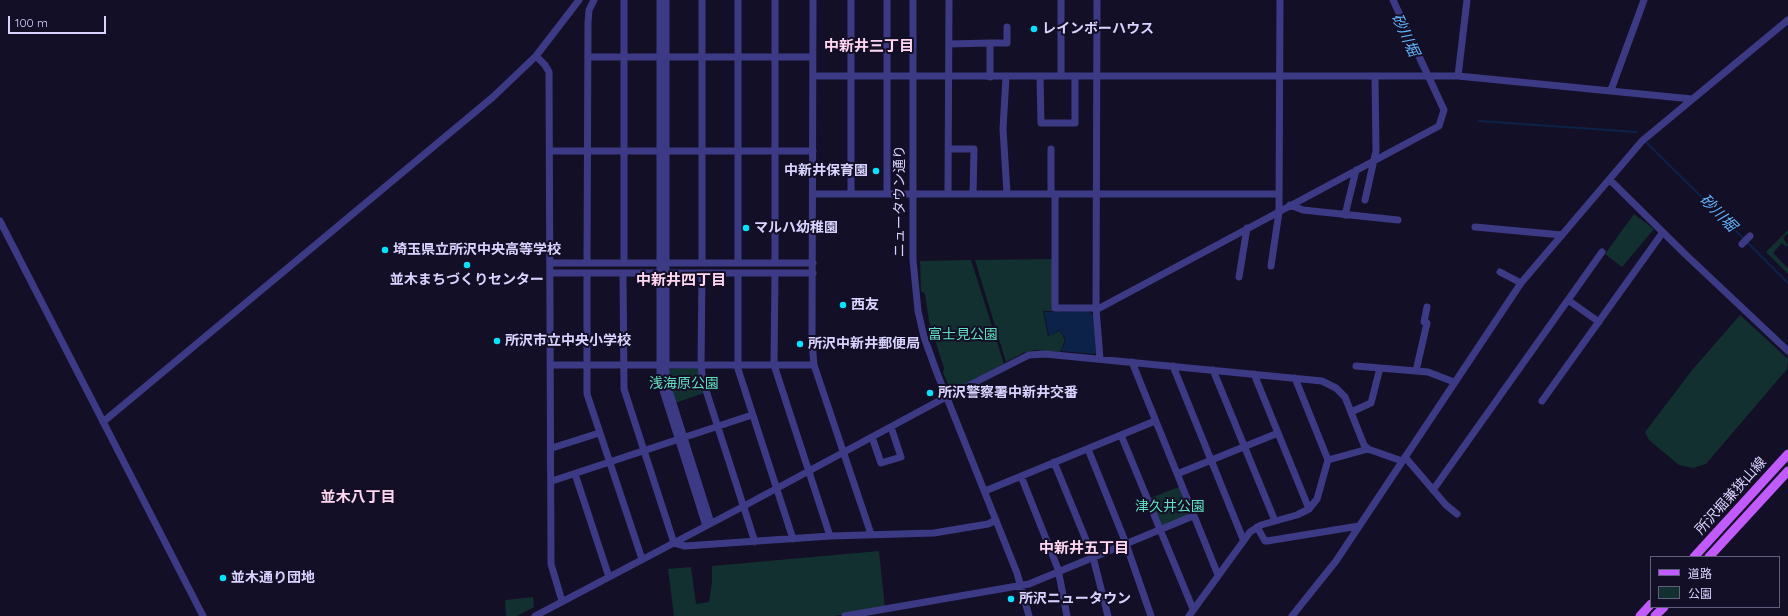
<!DOCTYPE html>
<meta charset="utf-8">
<style>
body{margin:0}
#map{position:relative;width:1788px;height:616px;overflow:hidden;background:#130f26;font-family:Quicksand,"Noto Sans JP",sans-serif}
canvas{display:block}
.legend{position:absolute;left:1650px;top:556px;width:130px;height:52px;box-sizing:border-box;background:#130f26;border:1px solid #625e7d;margin:0;padding:5px 7px;list-style:none;font-size:12px;color:#d9d4ff}
.legend li{display:flex;align-items:center;gap:8px;height:20px}
.legend b{width:20px;border:1px solid #625e7d}
.scale{position:absolute;left:8px;top:16px;width:98px;height:18px;box-sizing:border-box;border:2px solid #d9d4ff;border-top:0;padding-left:5px;font-size:12px;line-height:14px;white-space:nowrap;color:#d9d4ff;-webkit-text-stroke:3px #130f26;paint-order:stroke}
</style>
<div id="map">
<canvas width="1788" height="616"></canvas>
<ul class="legend">
<li><b style="height:5px;background:#c25bff"></b>道路</li>
<li><b style="height:11px;background:#12302f"></b>公園</li>
</ul>
<div class="scale">100 m</div>
</div>
<script>
const context = document.querySelector('canvas').getContext('2d');
context.lineJoin = 'round';
function paint(path, color) {
  context.fillStyle = color;
  context.fill(path, 'evenodd');
}
function toPath(rows) {
  const path = new Path2D();
  for (const r of rows) {
    path.moveTo(r[0], r[1]);
    for (let i = 2; i < r.length; i += 2) path.lineTo(r[i], r[i + 1]);
  }
  return path;
}
function stroke(path, color, width, dash) {
  context.strokeStyle = color;
  context.lineWidth = width;
  context.lineCap = dash ? 'butt' : 'round';
  context.setLineDash(dash || []);
  context.stroke(path);
}
function write(font, color, halo, rows, align = 'center') {
  context.font = font + ' Quicksand,"Noto Sans JP",sans-serif';
  context.lineWidth = 4;
  context.setLineDash([]);
  context.textBaseline = 'middle';
  context.strokeStyle = halo;
  context.fillStyle = color;
  for (const [text, x, y, turn = 0] of rows) {
    context.save();
    context.translate(x, y);
    context.rotate((+turn || 0) * Math.PI / 180);
    context.textAlign = isNaN(turn) ? turn : align;
    if (halo) context.strokeText(text, 0, 0);
    context.fillText(text, 0, 0);
    context.restore();
  }
}
paint(toPath([
 [1634,214,1654,229,1622,267,1605,254],
 [1788,230,1788,233,1783,238,1788,245,1786,247,1782,243,1773,253,1788,268,1788,274,1766,252],
 [1052,259,1052,311,1043,311,1048,336,1060,331,1065,340,1060,352,1035,350,1023,353,1006,362,975,260],
 [971,260,1004,364,951,391,943,373,944,368,929,321,925,294,921,291,920,261],
 [1740,315,1788,359,1787,369,1706,464,1693,468,1679,465,1649,440,1645,432,1693,369],
 [697,368,699,370,704,393,675,403,670,389,668,371,671,369],
 [1179,487,1190,515,1162,527,1150,498],
 [879,551,885,608,834,616,674,616,668,569,691,567,696,604,709,602,712,582,712,566],
 [533,597,534,607,517,616,506,616,505,601,506,600]
]), '#12302f');
paint(toPath([
 [1088,311,1094,316,1096,353,1094,354,1061,351,1066,340,1060,330,1049,336,1044,312]
]), '#0c2248');
stroke(toPath([
 [1412,48,1421,69],
 [1479,121,1637,132],
 [1647,143,1744,239],
 [1747,242,1788,283]
]), '#0c2248', 2);
stroke(toPath([
 [660,0,660,381,706,526],
 [666,0,666,381,711,523],
 [738,0,738,263],
 [775,0,775,263],
 [813,0,812,342,814,365,871,534],
 [851,0,851,193],
 [913,0,913,260,918,311,924,337,937,373,1017,573,1029,616],
 [1061,0,1061,76],
 [1097,0,1096,308,1100,359],
 [949,44,990,43],
 [536,56,545,65,549,72,551,564,562,601],
 [588,57,813,57],
 [813,76,1458,76,1692,99],
 [1040,76,1041,123,1075,123,1075,76],
 [1458,76,1467,0],
 [990,77,990,43,1007,43,1007,27],
 [1006,77,1003,129,1007,193],
 [1611,90,1644,0],
 [949,149,974,149,973,194],
 [1051,149,1051,193],
 [550,151,813,151],
 [1610,180,1685,254,1788,351],
 [887,193,887,0],
 [813,194,1279,194],
 [948,194,949,0],
 [1055,194,1055,308,1096,308],
 [1365,200,1376,151,1375,76],
 [1290,205,1303,210,1398,220],
 [1345,215,1356,170],
 [0,221,203,616],
 [1475,227,1562,235],
 [1742,244,1750,236],
 [551,263,813,263],
 [587,263,588,23,589,10,594,0],
 [624,263,624,0],
 [702,263,702,0],
 [1271,266,1279,212,1280,0],
 [1500,272,1521,283],
 [551,273,813,273],
 [587,273,587,394,642,559],
 [623,273,624,389,674,543,685,546,830,536,934,533,988,524,996,520],
 [702,273,701,366,703,381,755,542],
 [738,273,738,369,793,539],
 [775,273,774,365,830,536],
 [1239,277,1247,228],
 [1568,300,1599,322],
 [1096,310,1439,126,1444,110,1393,0],
 [1132,362,1218,575],
 [551,365,814,365],
 [1173,366,1243,539],
 [1356,366,1428,372,1454,382],
 [1213,370,1275,521],
 [1416,371,1427,323,1424,322,1427,307],
 [1254,374,1309,509],
 [1295,378,1328,460],
 [1542,401,1663,232],
 [1351,412,1371,403,1380,368],
 [103,422,493,97,536,56,579,0],
 [1121,435,1193,609],
 [872,437,881,463,901,457,891,427],
 [552,448,599,433],
 [1088,449,1125,541,1151,616],
 [1405,457,1446,505,1457,514],
 [1054,462,1093,557,1108,616],
 [575,474,609,577],
 [1177,474,1278,433],
 [1021,476,1058,569,1067,616],
 [552,481,752,415],
 [1433,490,1602,252],
 [985,491,1155,421],
 [1257,527,1265,541,1267,541,1359,526],
 [535,616,744,506,946,397,1029,355,1045,354,1322,381,1336,388,1345,397,1364,445,1368,449,1402,461],
 [845,616,1029,584,1193,516],
 [1189,616,1250,532,1261,525,1297,515,1309,509,1317,499,1328,460,1368,449],
 [1292,616,1336,561,1521,283,1642,141,1788,20]
]), '#3d3a85', 7);
stroke(toPath([
 [1694,557,1788,454],
 [1709,557,1788,471],
 [1640,616,1651,604],
 [1655,616,1664,607]
]), '#c25bff', 9);
for (const [x, y, r, color] of [
 [1034,29,4,"#00e5ff"],
 [876,171,4,"#00e5ff"],
 [746,228,4,"#00e5ff"],
 [385,250,4,"#00e5ff"],
 [467,265,4,"#00e5ff"],
 [843,305,4,"#00e5ff"],
 [497,341,4,"#00e5ff"],
 [800,344,4,"#00e5ff"],
 [930,393,4,"#00e5ff"],
 [223,578,4,"#00e5ff"],
 [1011,599,4,"#00e5ff"]
]) {
  const dot = new Path2D();
  dot.arc(x, y, r, 0, 2 * Math.PI);
  context.fillStyle = color;
  context.fill(dot);
  stroke(dot, '#130f26', 1.5);
}
write('bold 14px', '#d9d4ff', '#130f26', [
 ["レインボーハウス",1042,29],
 ["中新井保育園",868,171,"right"],
 ["マルハ幼稚園",754,228],
 ["埼玉県立所沢中央高等学校",393,250],
 ["並木まちづくりセンター",467,280,"center"],
 ["西友",851,305],
 ["所沢市立中央小学校",505,341],
 ["所沢中新井郵便局",808,344],
 ["所沢警察署中新井交番",938,393],
 ["並木通り団地",231,578],
 ["所沢ニュータウン",1019,599]
], 'left');
write('14px', '#d9d4ff', '#130f26', [
 ["ニュータウン通り",900,201,-90],
 ["所沢堀兼狭山線",1731,496,-48]
]);
write('14px', '#5fe0c0', '#130f26', [
 ["富士見公園",963,335],
 ["浅海原公園",684,384],
 ["津久井公園",1170,507]
]);
write('italic 15px', '#62b6ff', '#130f26', [
 ["砂川堀",1405,35,65],
 ["砂川堀",1718,213,45]
]);
write('bold 15px', '#ffd6f0', '#130f26', [
 ["中新井三丁目",869,46],
 ["中新井四丁目",681,280],
 ["並木八丁目",358,497],
 ["中新井五丁目",1084,548]
]);
</script>
